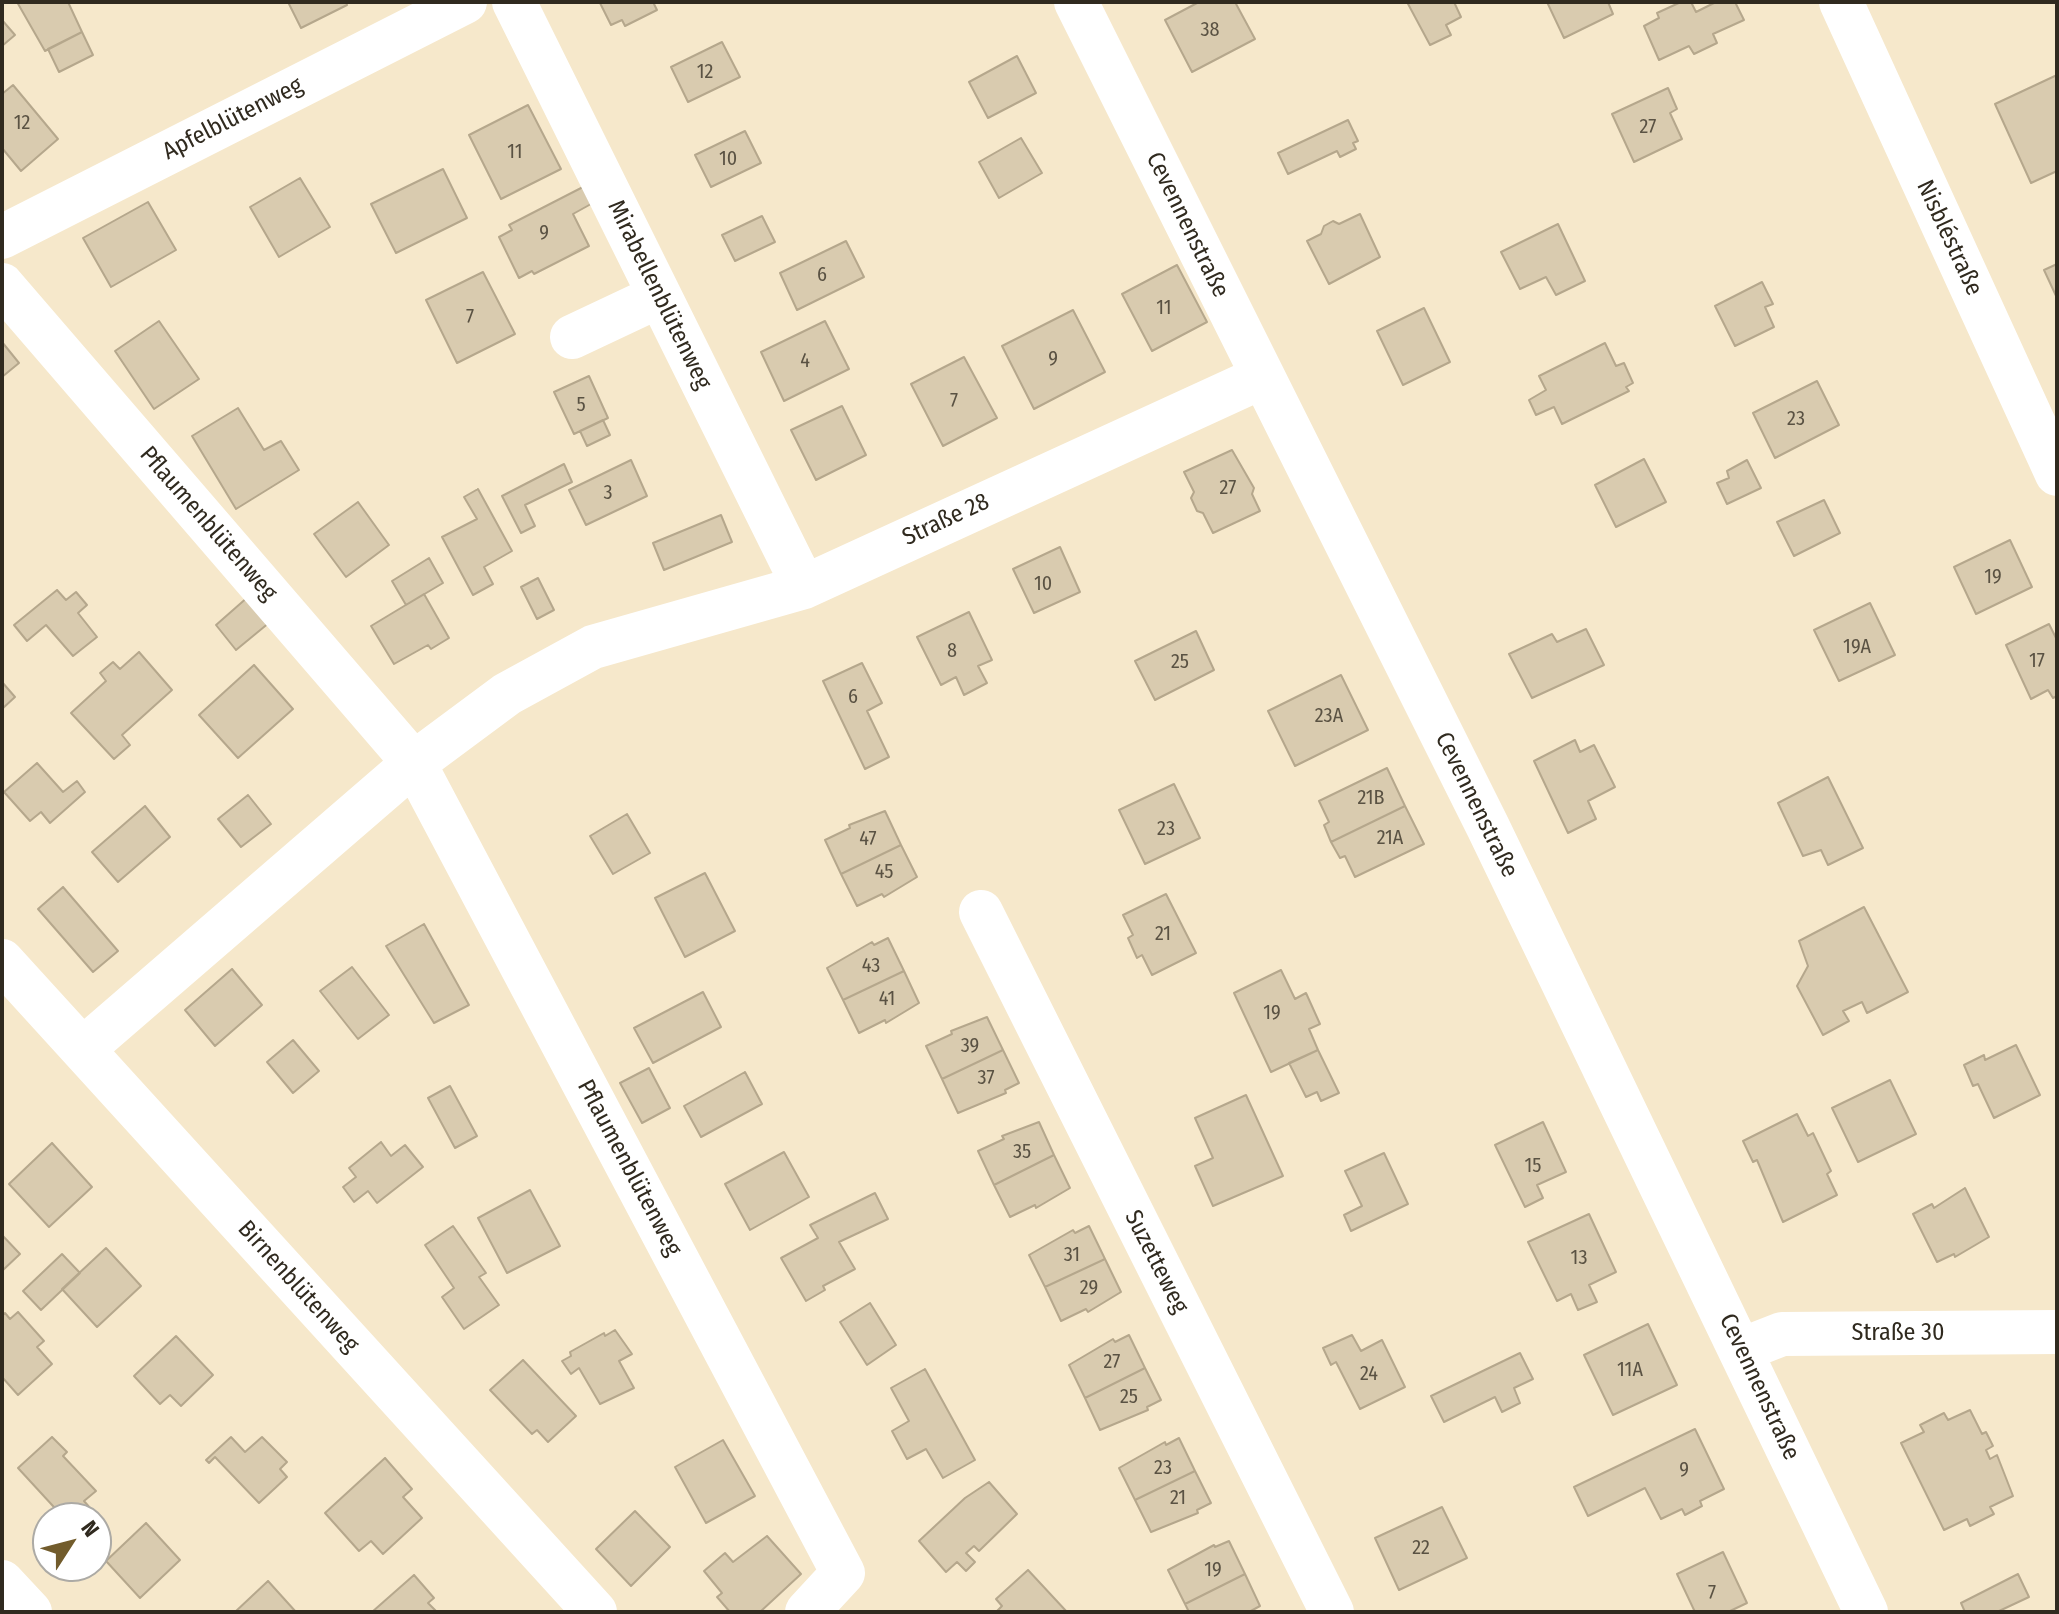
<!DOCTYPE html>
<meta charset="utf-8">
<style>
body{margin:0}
#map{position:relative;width:2059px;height:1614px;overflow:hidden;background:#f6e8cb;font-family:"Fira Sans Condensed",sans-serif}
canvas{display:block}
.frame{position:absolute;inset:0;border:4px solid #302a1f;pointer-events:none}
.north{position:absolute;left:32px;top:1502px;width:80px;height:80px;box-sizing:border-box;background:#fff;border:2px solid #acaaa5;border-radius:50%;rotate:54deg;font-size:22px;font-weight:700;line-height:32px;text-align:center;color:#302a1f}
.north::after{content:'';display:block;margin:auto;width:28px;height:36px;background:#725c2c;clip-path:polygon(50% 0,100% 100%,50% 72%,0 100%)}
</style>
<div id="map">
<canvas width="2059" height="1614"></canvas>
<div class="frame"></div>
<div class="north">N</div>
</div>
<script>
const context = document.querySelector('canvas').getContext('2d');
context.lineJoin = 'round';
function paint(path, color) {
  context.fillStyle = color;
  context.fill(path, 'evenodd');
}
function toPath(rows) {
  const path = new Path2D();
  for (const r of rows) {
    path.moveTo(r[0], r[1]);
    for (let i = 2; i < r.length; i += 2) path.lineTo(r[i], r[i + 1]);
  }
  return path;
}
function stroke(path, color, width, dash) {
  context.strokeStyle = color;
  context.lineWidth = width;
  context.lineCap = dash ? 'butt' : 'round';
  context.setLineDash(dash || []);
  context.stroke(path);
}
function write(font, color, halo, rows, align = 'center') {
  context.font = font + ' "Fira Sans Condensed",sans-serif';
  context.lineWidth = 6;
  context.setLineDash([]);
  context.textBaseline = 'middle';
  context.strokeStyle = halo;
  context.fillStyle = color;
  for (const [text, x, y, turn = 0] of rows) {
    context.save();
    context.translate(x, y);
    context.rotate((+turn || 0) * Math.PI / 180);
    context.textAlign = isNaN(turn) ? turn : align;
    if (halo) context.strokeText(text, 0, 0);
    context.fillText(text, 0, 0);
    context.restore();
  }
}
const building = toPath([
 [17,2,68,2,82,32,45,51,17,2],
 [288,2,346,2,347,5,301,28,288,2],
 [653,2,657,10,625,26,622,20,611,25,600,3,653,2],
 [1199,2,1235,2,1255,39,1192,72,1165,20,1199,2],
 [1407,2,1454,2,1461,17,1446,25,1451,35,1430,45,1407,2],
 [1547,2,1608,2,1613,14,1564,38,1547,2],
 [1681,2,1691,2,1696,12,1716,2,1735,2,1744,20,1713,34,1717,43,1694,54,1689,46,1659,60,1644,26,1659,18,1657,13,1681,2],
 [2,20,15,35,2,46,2,20],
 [82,32,93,55,59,72,48,49,82,32],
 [722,42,740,77,688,102,671,67,722,42],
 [1017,56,1036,93,988,118,969,82,1017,56],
 [2057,75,2057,171,2031,183,1995,104,2057,75],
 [13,85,58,139,21,171,2,148,2,94,13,85],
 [1668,88,1677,109,1670,113,1682,139,1634,162,1612,114,1668,88],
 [528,105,561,169,501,199,469,135,528,105],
 [1348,120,1358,141,1353,143,1356,149,1340,157,1337,151,1288,174,1278,153,1348,120],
 [745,131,761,163,711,187,695,155,745,131],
 [1021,138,1042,173,999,198,979,162,1021,138],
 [443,169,467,218,396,253,371,204,443,169],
 [300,178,330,227,279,257,250,207,300,178],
 [583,187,591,204,573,214,589,246,534,274,532,271,519,278,499,237,512,230,509,225,583,187],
 [148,202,176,250,111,287,83,238,148,202],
 [1360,214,1380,257,1329,284,1307,241,1321,234,1324,226,1333,221,1339,224,1360,214],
 [762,216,775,242,735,261,722,235,762,216],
 [1558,224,1585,281,1556,295,1546,277,1520,289,1501,252,1558,224],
 [846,241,864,277,797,310,780,273,846,241],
 [2057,264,2057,298,2044,270,2057,264],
 [1177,265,1207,322,1152,351,1122,294,1177,265],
 [483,272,515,334,457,363,426,300,483,272],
 [1762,282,1773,304,1765,307,1774,327,1735,346,1715,306,1762,282],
 [1424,308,1450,362,1403,385,1377,331,1424,308],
 [1073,310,1105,372,1034,409,1002,346,1073,310],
 [159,321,199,379,154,409,115,351,159,321],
 [825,321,849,369,784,401,761,352,825,321],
 [2,342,19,363,2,377,2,342],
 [1605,343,1616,366,1624,363,1633,383,1626,387,1629,391,1562,424,1554,407,1536,415,1529,400,1546,390,1539,376,1605,343],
 [964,357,997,418,943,446,911,384,964,357],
 [589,376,608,418,574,434,554,392,589,376],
 [1817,381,1839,425,1775,458,1753,413,1817,381],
 [842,406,866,455,816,480,791,430,842,406],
 [238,408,264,450,281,441,299,470,236,509,192,436,238,408],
 [603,420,610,435,587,446,580,431,603,420],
 [1232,450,1254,488,1252,494,1260,511,1213,533,1203,513,1197,511,1191,498,1194,492,1184,472,1232,450],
 [1644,459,1666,502,1616,527,1595,485,1644,459],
 [631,460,647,496,586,525,569,490,631,460],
 [1747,460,1761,488,1727,504,1717,483,1729,478,1727,471,1747,460],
 [564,464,572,482,525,505,535,526,521,533,502,496,564,464],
 [478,489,512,551,484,567,493,584,473,595,442,537,477,519,464,497,478,489],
 [1824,500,1840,533,1794,556,1777,522,1824,500],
 [358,502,389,545,346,577,314,534,358,502],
 [721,515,732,542,664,570,653,543,721,515],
 [2010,540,2032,587,1976,614,1954,567,2010,540],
 [1060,547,1080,592,1034,613,1013,569,1060,547],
 [429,558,443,583,406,605,392,581,429,558],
 [538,578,554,610,537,619,521,587,538,578],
 [57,590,66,600,76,592,87,605,78,613,97,637,73,656,46,625,27,641,14,625,57,590],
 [424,594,449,638,431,649,428,645,394,664,371,626,424,594],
 [249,596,270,622,236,650,216,625,249,596],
 [1870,603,1895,655,1839,681,1814,630,1870,603],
 [969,612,992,660,978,666,987,683,964,695,956,677,941,685,917,637,969,612],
 [2049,624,2057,640,2057,696,2053,698,2048,690,2031,699,2006,645,2049,624],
 [1586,629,1604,665,1532,698,1509,654,1552,634,1557,642,1586,629],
 [1196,631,1214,670,1155,700,1135,661,1196,631],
 [139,652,172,690,122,735,130,745,114,759,71,713,106,681,100,673,113,662,120,669,139,652],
 [862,663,882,703,867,711,889,757,865,769,823,681,862,663],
 [254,665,293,709,238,758,199,715,254,665],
 [1341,675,1368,730,1295,766,1268,711,1341,675],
 [2,682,15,697,2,709,2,682],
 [1575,740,1580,752,1594,745,1615,787,1588,801,1596,819,1568,833,1534,761,1575,740],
 [37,763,63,792,77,781,85,792,50,823,41,812,30,821,4,792,37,763],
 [1387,768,1405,806,1331,842,1324,825,1329,822,1319,801,1387,768],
 [1828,777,1863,848,1828,865,1821,850,1803,856,1778,803,1828,777],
 [1174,784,1200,838,1145,864,1119,810,1174,784],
 [248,795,271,824,241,847,218,819,248,795],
 [145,806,170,837,118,882,92,852,145,806],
 [1405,806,1424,844,1355,877,1345,856,1340,858,1331,842,1405,806],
 [885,811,901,845,841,874,825,840,850,828,849,825,885,811],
 [627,814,650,853,613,874,590,836,627,814],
 [901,845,917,877,884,897,882,894,857,906,841,874,901,845],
 [705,873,735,931,685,957,655,898,705,873],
 [63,887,118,951,93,972,38,909,63,887],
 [1166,894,1196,953,1152,975,1142,955,1137,958,1128,938,1133,935,1123,915,1166,894],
 [1864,907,1908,992,1867,1013,1862,1002,1843,1011,1849,1021,1823,1035,1797,986,1808,966,1799,941,1864,907],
 [424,924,469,1005,434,1023,386,946,424,924],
 [888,938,904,971,843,1000,827,968,872,942,874,945,888,938],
 [352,967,389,1015,358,1039,320,991,352,967],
 [232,969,262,1005,215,1046,185,1010,232,969],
 [1281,970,1295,999,1306,993,1320,1024,1309,1029,1318,1050,1271,1072,1234,993,1281,970],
 [904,971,919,1003,886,1023,885,1020,859,1033,843,1000,904,971],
 [703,992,721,1027,653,1063,634,1028,703,992],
 [987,1017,1003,1050,942,1079,926,1046,952,1034,951,1031,987,1017],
 [293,1040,319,1071,293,1093,267,1062,293,1040],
 [2016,1045,2040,1095,1994,1118,1978,1084,1973,1086,1964,1065,1984,1055,1985,1060,2016,1045],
 [1003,1050,1019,1083,1005,1090,1006,1093,958,1113,942,1079,1003,1050],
 [1318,1050,1339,1093,1321,1101,1317,1092,1306,1097,1289,1063,1318,1050],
 [649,1068,670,1108,642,1123,620,1083,649,1068],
 [745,1072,762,1104,701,1137,684,1106,745,1072],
 [1890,1080,1916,1134,1858,1162,1832,1108,1890,1080],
 [450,1086,477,1136,455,1148,428,1098,450,1086],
 [1246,1095,1283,1176,1213,1206,1195,1166,1213,1158,1195,1118,1246,1095],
 [1797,1114,1808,1136,1813,1133,1831,1171,1827,1174,1837,1195,1783,1222,1757,1160,1753,1162,1743,1141,1797,1114],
 [1039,1122,1054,1155,994,1185,978,1151,1004,1139,1002,1136,1039,1122],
 [1543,1122,1566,1172,1537,1185,1543,1198,1525,1207,1495,1145,1543,1122],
 [381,1142,391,1156,405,1145,423,1167,377,1203,368,1191,354,1202,343,1187,356,1177,349,1168,381,1142],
 [52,1143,92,1187,49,1227,9,1184,52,1143],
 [784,1152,809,1197,750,1230,725,1184,784,1152],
 [1384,1153,1408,1204,1351,1231,1344,1215,1362,1206,1345,1171,1384,1153],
 [1054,1155,1070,1188,1036,1208,1035,1205,1010,1217,994,1185,1054,1155],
 [1965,1188,1989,1237,1955,1257,1954,1254,1937,1262,1913,1214,1932,1204,1934,1208,1965,1188],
 [530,1190,560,1246,507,1273,478,1218,530,1190],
 [875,1193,888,1219,839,1242,855,1269,823,1286,825,1290,806,1301,781,1258,818,1238,810,1225,875,1193],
 [1589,1214,1616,1272,1589,1285,1597,1302,1578,1310,1571,1294,1557,1301,1528,1242,1589,1214],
 [453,1226,486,1273,479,1277,499,1305,464,1329,442,1297,454,1288,425,1245,453,1226],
 [1089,1226,1105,1259,1045,1287,1029,1255,1073,1230,1075,1233,1089,1226],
 [2,1235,20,1254,2,1271,2,1235],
 [106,1248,141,1286,97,1327,62,1289,106,1248],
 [62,1254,80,1273,41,1310,23,1291,62,1254],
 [1105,1259,1121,1292,1088,1312,1086,1309,1061,1321,1045,1287,1105,1259],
 [870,1303,896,1345,867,1365,840,1322,870,1303],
 [18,1312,44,1341,37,1347,52,1364,18,1395,2,1377,2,1316,5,1313,10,1319,18,1312],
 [1648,1324,1677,1385,1613,1415,1584,1355,1648,1324],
 [615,1330,632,1354,619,1361,634,1388,600,1404,579,1368,571,1374,562,1361,571,1356,570,1352,604,1333,605,1336,615,1330],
 [1129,1335,1145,1368,1085,1398,1069,1365,1113,1339,1115,1342,1129,1335],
 [1352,1335,1361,1351,1382,1340,1405,1387,1360,1409,1336,1362,1331,1365,1323,1348,1352,1335],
 [176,1336,213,1375,181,1406,170,1395,160,1404,134,1376,176,1336],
 [1520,1353,1533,1379,1514,1388,1520,1403,1502,1412,1495,1397,1444,1422,1431,1396,1520,1353],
 [523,1360,576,1416,548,1442,537,1430,532,1434,490,1390,523,1360],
 [1145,1368,1161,1400,1147,1407,1148,1410,1100,1430,1085,1398,1145,1368],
 [925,1369,975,1460,943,1478,926,1449,907,1459,892,1431,909,1421,891,1388,925,1369],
 [1970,1410,1982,1434,1986,1432,1993,1446,1986,1450,1990,1459,1997,1455,2013,1496,1990,1507,1994,1514,1970,1526,1967,1519,1944,1530,1901,1443,1924,1432,1920,1425,1944,1413,1948,1420,1970,1410],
 [1695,1429,1724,1489,1700,1501,1702,1506,1685,1515,1682,1509,1661,1519,1645,1488,1588,1516,1574,1487,1695,1429],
 [52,1437,67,1452,63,1456,96,1491,84,1501,97,1516,95,1518,64,1518,18,1468,52,1437],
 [231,1437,245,1452,262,1437,287,1462,280,1469,287,1477,259,1503,215,1457,209,1463,206,1460,231,1437],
 [1179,1438,1195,1471,1135,1500,1119,1468,1165,1442,1166,1445,1179,1438],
 [723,1440,755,1496,706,1523,675,1467,723,1440],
 [385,1458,412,1489,403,1497,422,1518,383,1554,371,1541,359,1551,325,1513,385,1458],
 [1195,1471,1211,1503,1197,1510,1198,1513,1151,1532,1135,1500,1195,1471],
 [989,1482,1017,1514,979,1551,974,1546,966,1553,975,1562,966,1571,957,1562,946,1572,919,1541,965,1498,989,1482],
 [1442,1507,1467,1558,1399,1590,1375,1538,1442,1507],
 [635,1511,670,1547,631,1586,596,1549,635,1511],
 [146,1523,180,1560,140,1598,106,1561,146,1523],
 [767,1536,801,1574,760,1612,730,1612,717,1597,722,1593,704,1571,725,1553,733,1562,767,1536],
 [1229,1541,1245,1574,1185,1604,1168,1570,1214,1545,1215,1547,1229,1541],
 [1723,1552,1747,1603,1728,1612,1695,1612,1677,1574,1723,1552],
 [1028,1570,1067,1612,996,1612,1002,1606,996,1599,1028,1570],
 [1245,1574,1260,1606,1249,1612,1189,1612,1185,1604,1245,1574],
 [2018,1574,2029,1597,1997,1612,1965,1612,1961,1603,2018,1574],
 [414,1575,434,1598,428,1603,437,1612,372,1612,414,1575],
 [268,1581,296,1612,235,1612,268,1581]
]);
paint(building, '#d9cbaf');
stroke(building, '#b5a78c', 2);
stroke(toPath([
 [514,2,804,587],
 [1076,2,1488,827,1866,1612],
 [1841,2,2057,474],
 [2,237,465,2],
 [2,285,414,763,843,1573,807,1612],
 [572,337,659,296],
 [981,912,1332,1612],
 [2,961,595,1612],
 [83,1049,414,763,507,694,593,647,804,587,1262,377],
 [1741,1350,1782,1334,2057,1332],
 [2,1582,30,1612]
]), '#fff', 44);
write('20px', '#5a5243', null, [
 ["38",1210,30],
 ["12",705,72],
 ["12",22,123],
 ["27",1648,127],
 ["11",515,152],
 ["10",728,159],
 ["9",544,233],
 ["6",822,275],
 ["11",1164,308],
 ["7",470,317],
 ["9",1053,359],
 ["4",805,361],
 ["7",954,401],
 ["5",581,405],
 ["23",1796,419],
 ["27",1228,488],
 ["3",608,493],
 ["19",1993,577],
 ["10",1043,584],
 ["19A",1857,647],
 ["8",952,651],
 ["17",2037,661],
 ["25",1180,662],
 ["6",853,697],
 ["23A",1329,716],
 ["21B",1371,798],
 ["23",1166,829],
 ["21A",1390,838],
 ["47",868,839],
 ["45",884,872],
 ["21",1163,934],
 ["43",871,966],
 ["41",887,999],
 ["19",1272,1013],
 ["39",970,1046],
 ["37",986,1078],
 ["35",1022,1152],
 ["15",1533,1166],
 ["31",1072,1255],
 ["13",1579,1258],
 ["29",1089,1288],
 ["27",1112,1362],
 ["11A",1630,1370],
 ["24",1369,1374],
 ["25",1129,1397],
 ["23",1163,1468],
 ["9",1684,1470],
 ["21",1178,1498],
 ["22",1421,1548],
 ["19",1213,1570],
 ["7",1712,1593]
]);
write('24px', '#302a1f', '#fff', [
 ["Apfelblütenweg",233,119,-27],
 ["Cevennenstraße",1187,225,64],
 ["Nisbléstraße",1949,238,65],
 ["Mirabellenblütenweg",659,295,64],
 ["Straße 28",946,520,-25],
 ["Pflaumenblütenweg",208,524,49],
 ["Cevennenstraße",1476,805,64],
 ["Pflaumenblütenweg",629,1168,62],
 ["Suzetteweg",1156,1262,63],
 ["Birnenblütenweg",298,1287,48],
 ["Straße 30",1898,1333],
 ["Cevennenstraße",1759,1387,65]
]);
</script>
